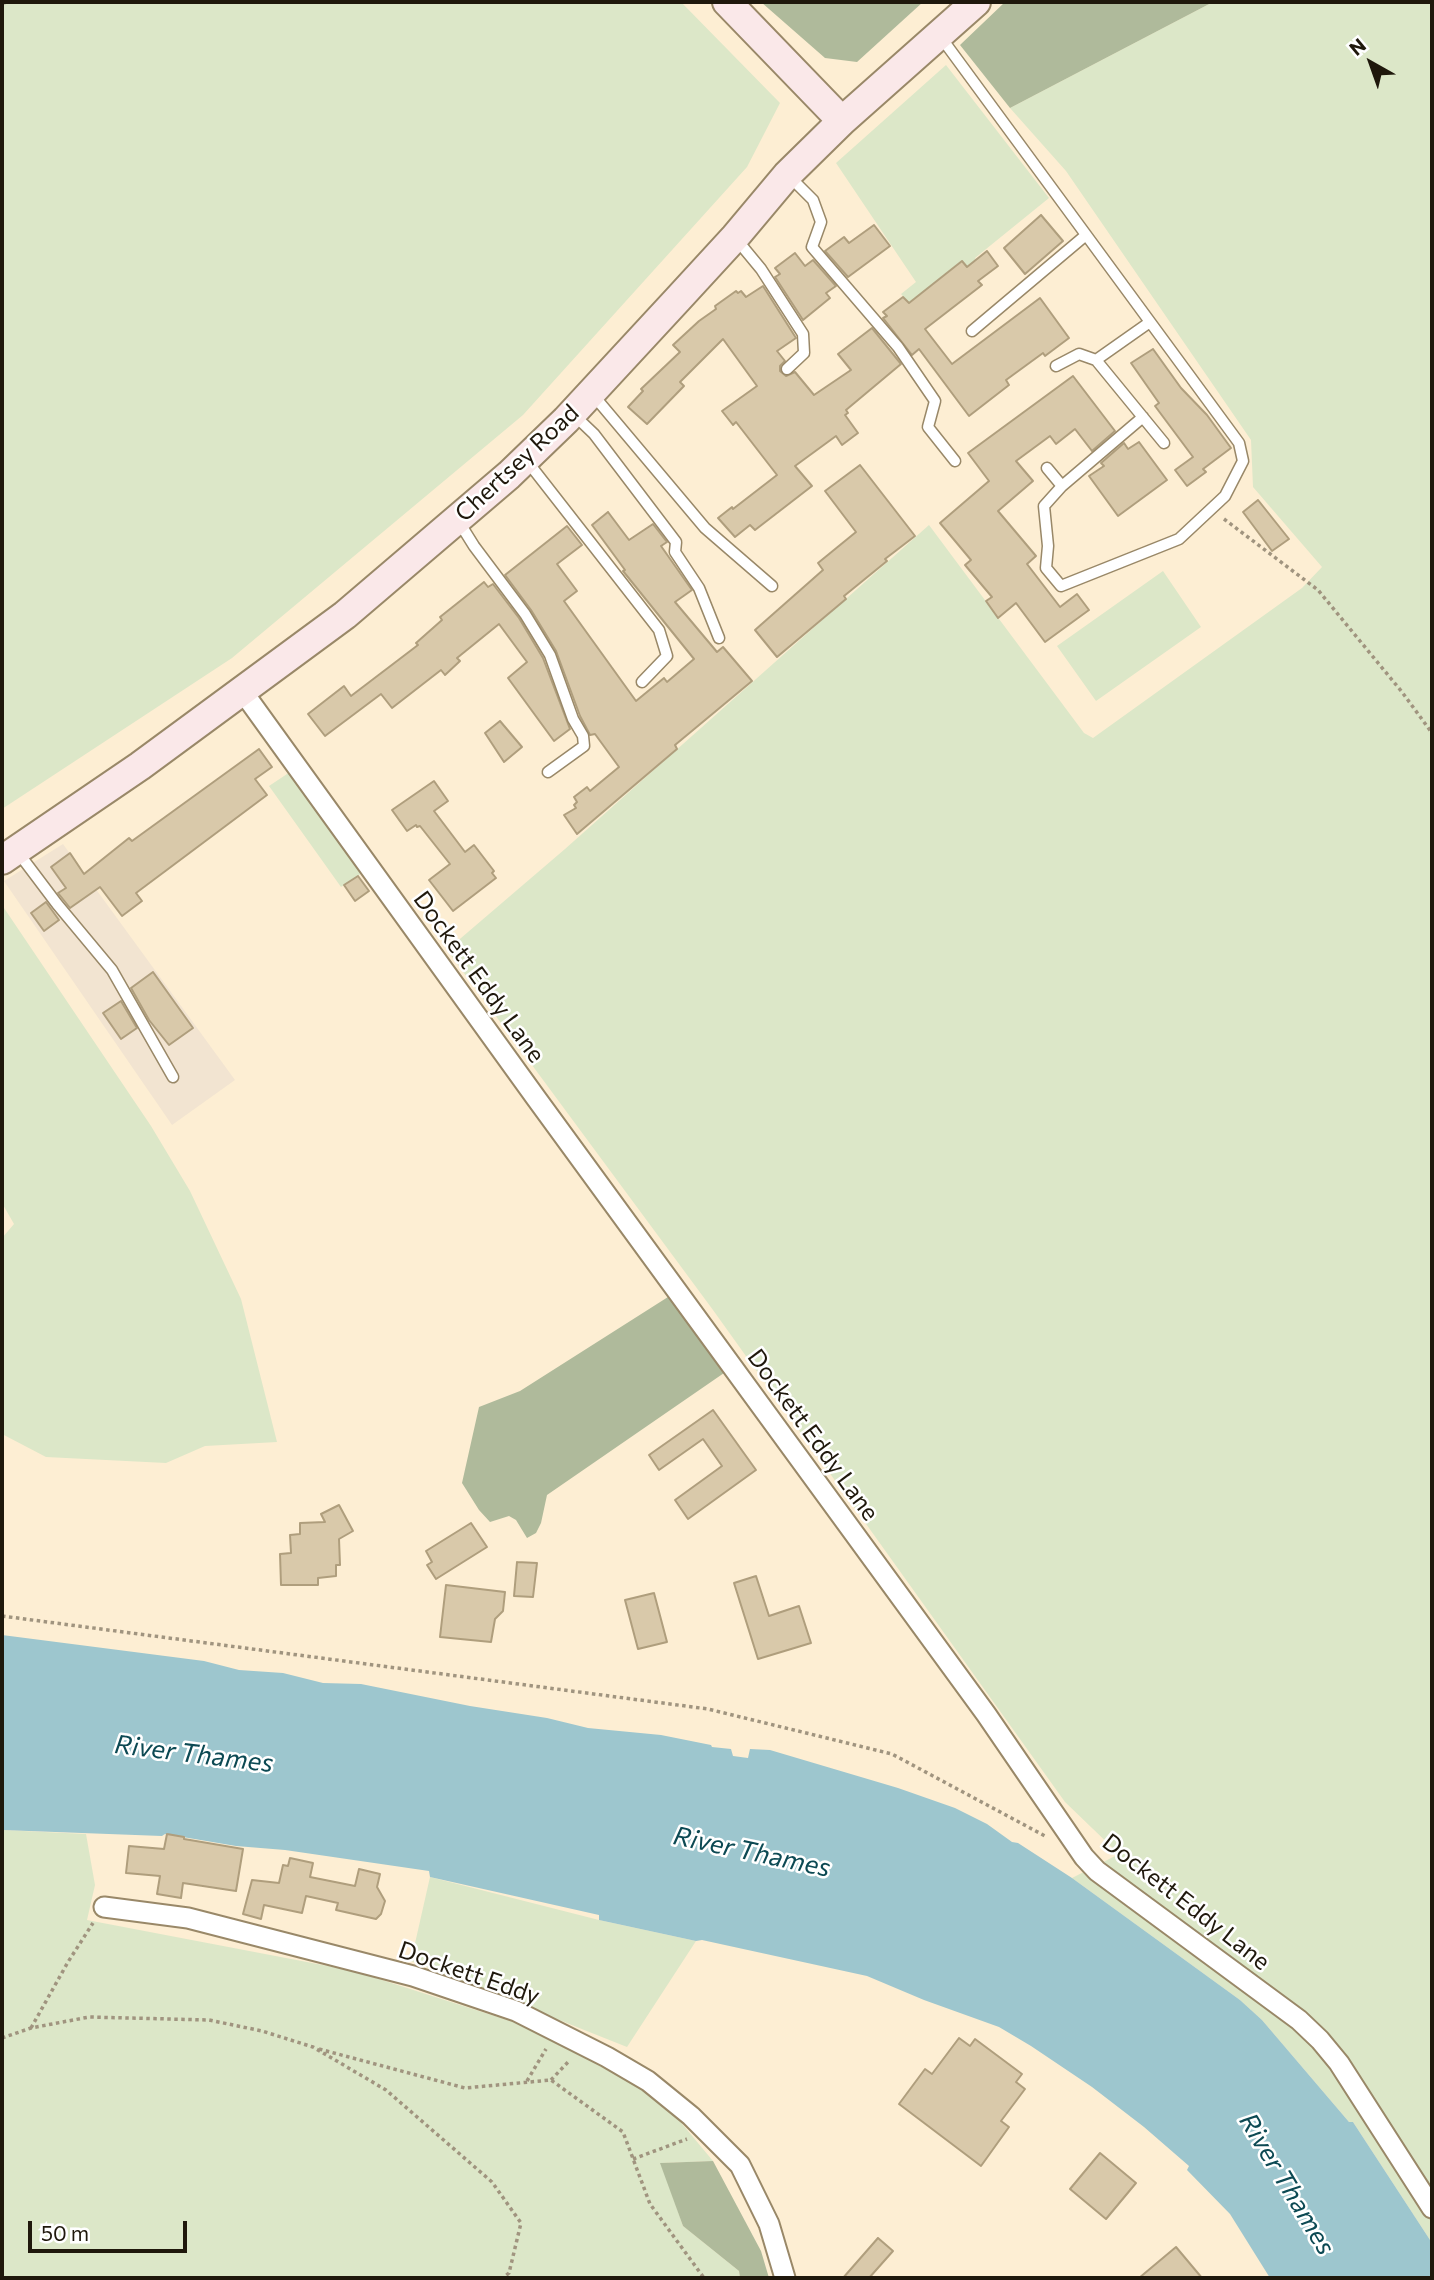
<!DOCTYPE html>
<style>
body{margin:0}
#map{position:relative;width:1434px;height:2280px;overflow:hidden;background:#fdeed3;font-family:Commissioner,sans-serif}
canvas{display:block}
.frame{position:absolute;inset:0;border:4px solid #1f180c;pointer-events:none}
.north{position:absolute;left:1336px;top:28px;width:70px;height:70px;-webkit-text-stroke:5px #fff;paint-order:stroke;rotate:320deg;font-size:19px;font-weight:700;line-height:28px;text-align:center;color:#1f180c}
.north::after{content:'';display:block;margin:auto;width:24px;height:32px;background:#1f180c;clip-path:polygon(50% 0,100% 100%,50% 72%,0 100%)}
.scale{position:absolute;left:28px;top:2221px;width:159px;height:32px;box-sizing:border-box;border:4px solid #1f180c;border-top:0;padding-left:9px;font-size:21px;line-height:24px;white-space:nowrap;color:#1f180c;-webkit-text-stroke:5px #fff;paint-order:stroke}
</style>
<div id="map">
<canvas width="1434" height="2280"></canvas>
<div class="frame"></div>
<div class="north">N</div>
<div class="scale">50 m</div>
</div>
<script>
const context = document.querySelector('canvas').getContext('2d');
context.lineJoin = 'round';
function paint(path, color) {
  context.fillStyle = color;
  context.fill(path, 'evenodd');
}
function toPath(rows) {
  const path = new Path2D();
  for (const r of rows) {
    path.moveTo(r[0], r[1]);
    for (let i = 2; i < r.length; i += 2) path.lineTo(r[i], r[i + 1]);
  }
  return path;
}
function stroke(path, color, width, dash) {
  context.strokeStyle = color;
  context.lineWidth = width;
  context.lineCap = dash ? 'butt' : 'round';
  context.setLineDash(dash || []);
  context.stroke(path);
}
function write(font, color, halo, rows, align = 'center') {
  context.font = font + ' Commissioner,sans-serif';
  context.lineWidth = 5;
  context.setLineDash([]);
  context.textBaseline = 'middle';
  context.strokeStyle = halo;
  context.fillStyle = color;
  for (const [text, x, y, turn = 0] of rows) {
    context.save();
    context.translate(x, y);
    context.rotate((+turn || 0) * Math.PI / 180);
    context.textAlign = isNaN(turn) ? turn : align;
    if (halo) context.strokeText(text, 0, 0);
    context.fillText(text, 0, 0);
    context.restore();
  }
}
paint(toPath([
 [63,844,235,1080,172,1125,4,881]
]), '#f2e4d1');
paint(toPath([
 [2,2,681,2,780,103,747,167,523,415,232,658,2,809],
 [1213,2,1432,2,1432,2243,1353,2122,1349,2122,1262,2020,1240,2000,1072,1878,1119,1854,1065,1802,713,1310,447,950,565,849,929,525,1084,733,1093,738,1302,588,1322,567,1253,487,1251,440,1066,171,1010,108],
 [946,65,1049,198,975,258,979,264,970,271,961,261,909,303,901,294,916,282,836,163],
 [1163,571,1201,627,1096,701,1057,646],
 [290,772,365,871,341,887,269,786],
 [2,905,151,1126,190,1191,241,1299,277,1442,205,1446,166,1463,46,1457,2,1434,2,1238,14,1224,2,1203],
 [2,1830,86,1834,95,1885,87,1920,354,1971,526,2026,658,2095,713,2161,661,2163,683,2226,739,2271,740,2278,2,2278],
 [430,1877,599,1920,696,1941,627,2047,411,1961]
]), '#dce7c8');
paint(toPath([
 [761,2,923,2,857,62,825,58],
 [1005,2,1213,2,1010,108,960,45],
 [668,1297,724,1373,547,1495,541,1523,536,1533,527,1538,516,1520,509,1516,490,1522,479,1510,462,1483,479,1407,520,1391],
 [713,2161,761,2251,769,2278,740,2278,739,2271,683,2226,660,2163]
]), '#afba9b');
paint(toPath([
 [2,1635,204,1661,239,1670,283,1673,323,1683,361,1684,470,1706,547,1718,588,1728,661,1735,711,1745,712,1747,731,1749,733,1756,748,1758,750,1749,770,1750,898,1788,955,1808,987,1824,1012,1842,1018,1843,1072,1878,1240,2000,1262,2020,1349,2122,1353,2122,1432,2243,1432,2278,1270,2278,1230,2214,1187,2170,1189,2166,1144,2127,1092,2087,1031,2046,999,2027,924,2000,867,1976,702,1940,696,1941,599,1920,599,1915,430,1877,429,1871,285,1850,236,1846,165,1834,162,1836,2,1830]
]), '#9dc6ce');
const building = toPath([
 [1041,215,1063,241,1025,274,1004,248,1041,215],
 [874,225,890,246,848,277,825,251,844,237,849,243,874,225],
 [987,251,998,266,978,281,982,285,925,329,952,364,1040,298,1069,338,1045,356,1043,353,1006,380,1009,385,969,416,919,349,912,355,883,318,887,316,883,312,903,297,909,303,962,261,967,267,987,251],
 [795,253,805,266,813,260,836,286,826,293,830,298,803,320,775,277,780,274,775,268,795,253],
 [763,286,796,338,777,351,785,361,780,366,780,371,786,376,795,372,814,395,851,370,838,354,872,328,901,364,846,410,848,413,845,415,858,433,842,445,836,436,795,466,812,486,755,530,750,525,735,537,718,518,732,507,733,509,777,475,736,422,733,425,722,411,757,386,723,339,680,382,684,386,647,424,628,407,643,391,641,389,680,352,673,345,699,321,716,309,715,306,736,291,738,293,741,291,746,297,763,286],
 [1153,349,1181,388,1207,415,1231,448,1203,469,1206,472,1187,486,1175,470,1193,457,1155,406,1159,403,1131,363,1153,349],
 [1073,376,1115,431,1092,451,1075,429,1056,444,1050,436,1016,461,1033,481,998,511,1036,556,1027,564,1060,607,1077,594,1089,610,1045,642,1016,603,998,618,986,601,992,597,965,565,971,560,940,523,989,481,968,453,1073,376],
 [1139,442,1167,480,1118,516,1089,476,1104,466,1101,463,1124,443,1128,449,1139,442],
 [860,465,915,536,885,559,887,561,844,596,846,599,777,657,755,630,823,570,818,563,856,532,825,491,860,465],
 [1258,500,1289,539,1272,551,1243,512,1258,500],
 [608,512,629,540,653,524,667,542,661,546,692,590,675,602,717,652,723,647,752,681,675,745,677,749,577,834,564,815,576,808,574,805,577,802,574,797,587,787,590,791,619,767,595,734,590,735,580,716,556,651,531,610,505,575,567,526,582,545,557,564,577,591,564,601,636,701,664,678,667,682,694,659,623,571,625,570,592,525,608,512],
 [484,582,488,587,493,584,519,618,543,658,570,729,554,741,508,678,527,662,499,624,457,658,460,661,445,675,441,670,392,708,381,694,325,736,308,714,344,686,351,696,418,645,416,643,442,620,440,617,484,582],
 [500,721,522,747,504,762,485,733,500,721],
 [259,749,272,767,255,779,267,795,136,893,142,901,122,916,100,887,70,908,58,893,66,888,51,867,70,853,84,874,129,838,132,841,259,749],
 [434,781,448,801,434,811,465,852,474,845,494,871,492,873,496,878,453,911,429,880,450,864,420,826,417,827,416,825,407,831,392,810,434,781],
 [358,876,369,891,355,901,344,885,358,876],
 [46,902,59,920,44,931,31,913,46,902],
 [153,972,193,1028,169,1045,149,1020,131,988,153,972],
 [121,1001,137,1028,121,1039,103,1013,121,1001],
 [713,1410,756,1470,688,1519,675,1500,722,1466,703,1439,659,1470,649,1455,713,1410],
 [339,1505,353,1531,339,1539,340,1565,336,1565,336,1576,318,1578,318,1585,281,1585,280,1554,291,1553,290,1535,300,1534,300,1523,325,1522,321,1514,339,1505],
 [471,1523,487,1547,436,1579,427,1565,432,1562,426,1551,471,1523],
 [517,1562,537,1563,533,1597,514,1596,517,1562],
 [756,1576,769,1616,799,1606,811,1643,758,1659,734,1583,756,1576],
 [446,1585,505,1592,503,1611,495,1619,491,1642,440,1637,446,1585],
 [654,1593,667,1642,638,1649,625,1600,654,1593],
 [167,1834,184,1837,184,1839,243,1849,236,1891,183,1883,181,1898,157,1894,160,1876,126,1873,129,1846,164,1849,167,1834],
 [290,1858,313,1863,310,1877,355,1886,359,1869,380,1874,377,1887,385,1901,381,1914,376,1919,336,1910,338,1903,306,1896,302,1913,264,1905,261,1919,243,1914,252,1880,279,1883,283,1865,288,1866,290,1858],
 [959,2038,970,2046,975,2039,1022,2074,1016,2082,1025,2089,1001,2121,1009,2127,981,2166,899,2104,925,2069,932,2074,959,2038],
 [1100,2153,1136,2183,1106,2219,1070,2189,1100,2153],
 [878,2238,893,2251,869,2278,843,2278,878,2238],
 [1176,2247,1202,2278,1139,2278,1176,2247]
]);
paint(building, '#d9c9aa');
stroke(building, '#af9e7d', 2);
const lane = toPath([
 [940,36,1239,443,1243,461,1225,496,1179,539,1061,586,1046,568,1048,546,1044,506,1062,486,1047,468],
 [790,177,813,200,821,222,812,247,898,347,935,401,928,427,955,461],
 [737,240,761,269,803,334,804,353,787,369],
 [1150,322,1096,360,1164,443],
 [972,331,1086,235],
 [1056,366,1079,354,1096,360],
 [594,396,705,528,772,586],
 [573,414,594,434,676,542,675,552,699,588,719,638],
 [527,461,659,630,667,656,642,682],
 [1062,486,1143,417],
 [459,522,474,546,525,614,550,655,573,719,583,736,584,746,548,772],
 [17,851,57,904,112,970,173,1077]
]);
const street = toPath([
 [243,692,536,1098,986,1714,1084,1857,1097,1871,1299,2020,1320,2040,1339,2063,1432,2208],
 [104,1907,188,1918,413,1976,516,2011,607,2057,648,2081,691,2116,740,2165,769,2224,785,2278]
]);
const secondary = toPath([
 [727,2,842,121],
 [2,860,140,766,345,615,509,475,566,420,678,299,735,237,787,175,842,121,976,2]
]);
stroke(lane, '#998868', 13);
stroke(street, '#998868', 23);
stroke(secondary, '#998868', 32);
stroke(toPath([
 [2,3,9,2],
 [1224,519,1318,590,1402,692,1432,733],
 [2,1616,708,1709,892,1754,1045,1836],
 [31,2028,68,1962,93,1923],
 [2,2038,31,2028,89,2017,209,2020,262,2031,313,2047,386,2090,492,2182,521,2223,509,2273,503,2278],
 [319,2049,465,2088,551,2080,623,2132,650,2204,704,2278],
 [551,2080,569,2061],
 [527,2081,546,2049],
 [633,2159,687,2139]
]), '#a0947f', 3.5, [3.5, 3.5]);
stroke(lane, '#fff', 10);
stroke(street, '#fff', 19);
stroke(secondary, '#fae8e9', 28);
write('24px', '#1f180c', '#fff', [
 ["Chertsey Road",517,463,-43],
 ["Dockett Eddy Lane",479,977,54],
 ["Dockett Eddy Lane",813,1435,54],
 ["Dockett Eddy Lane",1186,1902,38],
 ["Dockett Eddy",469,1973,19]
]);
write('italic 26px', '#0c4953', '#fff', [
 ["River Thames",194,1754,7],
 ["River Thames",752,1852,12],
 ["River Thames",1287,2184,59]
]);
</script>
